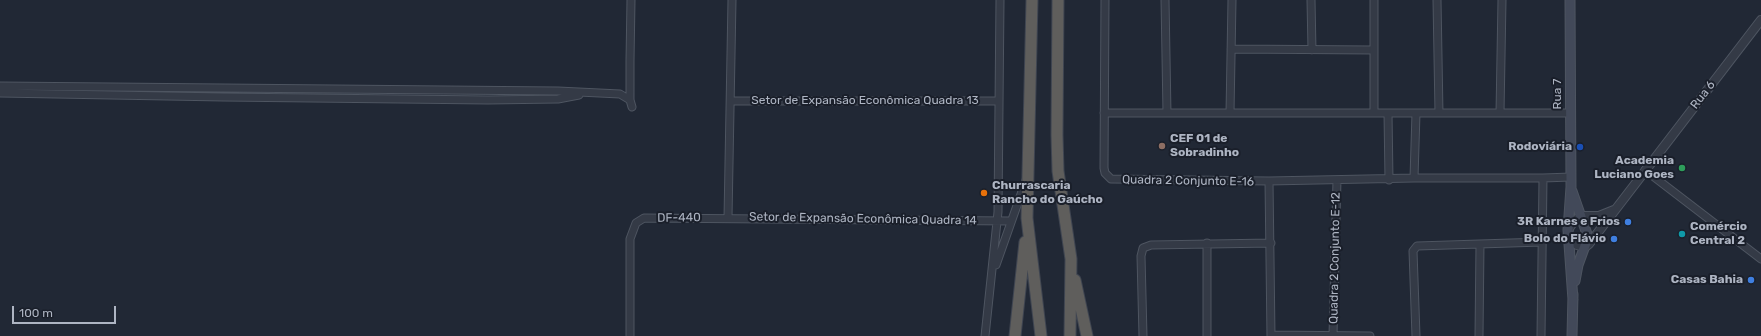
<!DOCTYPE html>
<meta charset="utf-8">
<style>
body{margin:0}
#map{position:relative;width:1761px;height:336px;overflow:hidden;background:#212835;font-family:Rubik,sans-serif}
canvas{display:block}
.scale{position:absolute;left:12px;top:306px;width:104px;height:18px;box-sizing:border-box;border:2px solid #aeb5c3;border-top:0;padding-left:5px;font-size:12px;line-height:14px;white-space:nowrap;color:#aeb5c3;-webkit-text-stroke:3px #1a1f2a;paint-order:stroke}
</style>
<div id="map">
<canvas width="1761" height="336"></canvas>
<div class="scale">100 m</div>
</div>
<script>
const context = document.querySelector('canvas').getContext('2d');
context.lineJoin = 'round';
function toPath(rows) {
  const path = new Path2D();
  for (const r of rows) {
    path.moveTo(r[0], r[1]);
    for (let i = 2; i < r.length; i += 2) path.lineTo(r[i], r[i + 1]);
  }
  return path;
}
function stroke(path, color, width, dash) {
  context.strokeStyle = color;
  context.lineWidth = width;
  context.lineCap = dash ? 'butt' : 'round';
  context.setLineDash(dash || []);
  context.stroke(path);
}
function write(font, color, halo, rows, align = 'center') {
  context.font = font + ' Rubik,sans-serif';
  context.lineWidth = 4;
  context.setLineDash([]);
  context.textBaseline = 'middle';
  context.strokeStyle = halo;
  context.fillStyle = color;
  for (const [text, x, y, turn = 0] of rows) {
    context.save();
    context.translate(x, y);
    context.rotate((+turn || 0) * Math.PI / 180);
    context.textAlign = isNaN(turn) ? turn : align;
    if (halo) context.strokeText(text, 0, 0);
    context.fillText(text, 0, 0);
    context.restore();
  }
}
const minor = toPath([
 [631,0,630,61,630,100,632,107],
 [1105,0,1104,168,1105,173,1111,179,1269,181,1414,178,1543,178,1571,177],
 [1165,0,1167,113],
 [1311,0,1312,50],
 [1374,0,1374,113],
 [1437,0,1439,113],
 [1231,49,1374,50],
 [0,86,558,91,620,94,630,100],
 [0,93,223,97,488,100,558,99,579,95],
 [731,101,999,101],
 [1104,113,1570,113],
 [1230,113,1232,0],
 [1388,113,1389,180],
 [1500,113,1502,0],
 [1645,170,1761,259],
 [1414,178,1416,113],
 [1269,181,1271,336],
 [728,218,732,0],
 [996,265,1026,180],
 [1271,335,1370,336],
 [1333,335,1337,180],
 [630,336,630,239,636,223,644,218,1011,221],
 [985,336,998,212,1000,0],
 [1143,336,1141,256,1143,248,1151,245,1271,243],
 [1207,336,1207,243],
 [1416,336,1413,251,1417,246,1542,242],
 [1479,336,1480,244],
 [1541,336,1543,178]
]);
const tertiary = toPath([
 [1568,230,1574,221,1582,216,1599,216,1614,210],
 [1568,238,1577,245,1585,247,1589,244,1761,20]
]);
const secondary = toPath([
 [1570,0,1571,187,1568,230,1573,300],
 [1572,191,1587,234,1586,243,1578,265,1575,281],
 [1572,336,1573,294]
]);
const trunk = toPath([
 [1032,0,1027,218,1041,336],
 [1058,0,1057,135,1058,171,1071,259,1070,336],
 [1075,280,1087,336],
 [1015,336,1025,242]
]);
stroke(minor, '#4e5561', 9);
stroke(tertiary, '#4e5561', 10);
stroke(secondary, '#4e5561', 11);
stroke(trunk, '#3f4551', 13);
stroke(minor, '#343a46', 7);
stroke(tertiary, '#343a46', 8);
stroke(secondary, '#424959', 9);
stroke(trunk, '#5f5e5c', 11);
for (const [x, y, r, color] of [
 [1162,146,4,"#8d6e63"],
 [1580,147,4,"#1a4fb4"],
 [1682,168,4,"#2e9e5b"],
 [984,193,4,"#e8710a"],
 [1628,222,4,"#3f7fe0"],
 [1682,234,4,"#0f9aa8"],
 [1614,239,4,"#3f7fe0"],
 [1751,280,4,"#3f7fe0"]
]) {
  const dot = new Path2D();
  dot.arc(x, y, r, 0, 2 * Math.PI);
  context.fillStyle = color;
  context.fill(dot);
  stroke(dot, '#1a1f2a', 1.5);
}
write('12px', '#aeb5c3', '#1a1f2a', [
 ["Rua 7",1558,94,-90],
 ["Rua 6",1703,95,-52],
 ["Setor de Expansão Econômica Quadra 13",865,101],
 ["Quadra 2 Conjunto E-16",1188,181,1],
 ["DF-440",679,218,-1],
 ["Setor de Expansão Econômica Quadra 14",863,219,1],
 ["Quadra 2 Conjunto E-12",1335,258,-89]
]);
write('bold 12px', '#aeb5c3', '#1a1f2a', [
 ["CEF 01 de",1170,139,"left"],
 ["Sobradinho",1170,153,"left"],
 ["Rodoviária",1572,147],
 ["Academia",1674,161],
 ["Luciano Goes",1674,175],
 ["Churrascaria",992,186,"left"],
 ["Rancho do Gaúcho",992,200,"left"],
 ["3R Karnes e Frios",1620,222],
 ["Comércio",1690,227,"left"],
 ["Central 2",1690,241,"left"],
 ["Bolo do Flávio",1606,239],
 ["Casas Bahia",1743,280]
], 'right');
</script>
